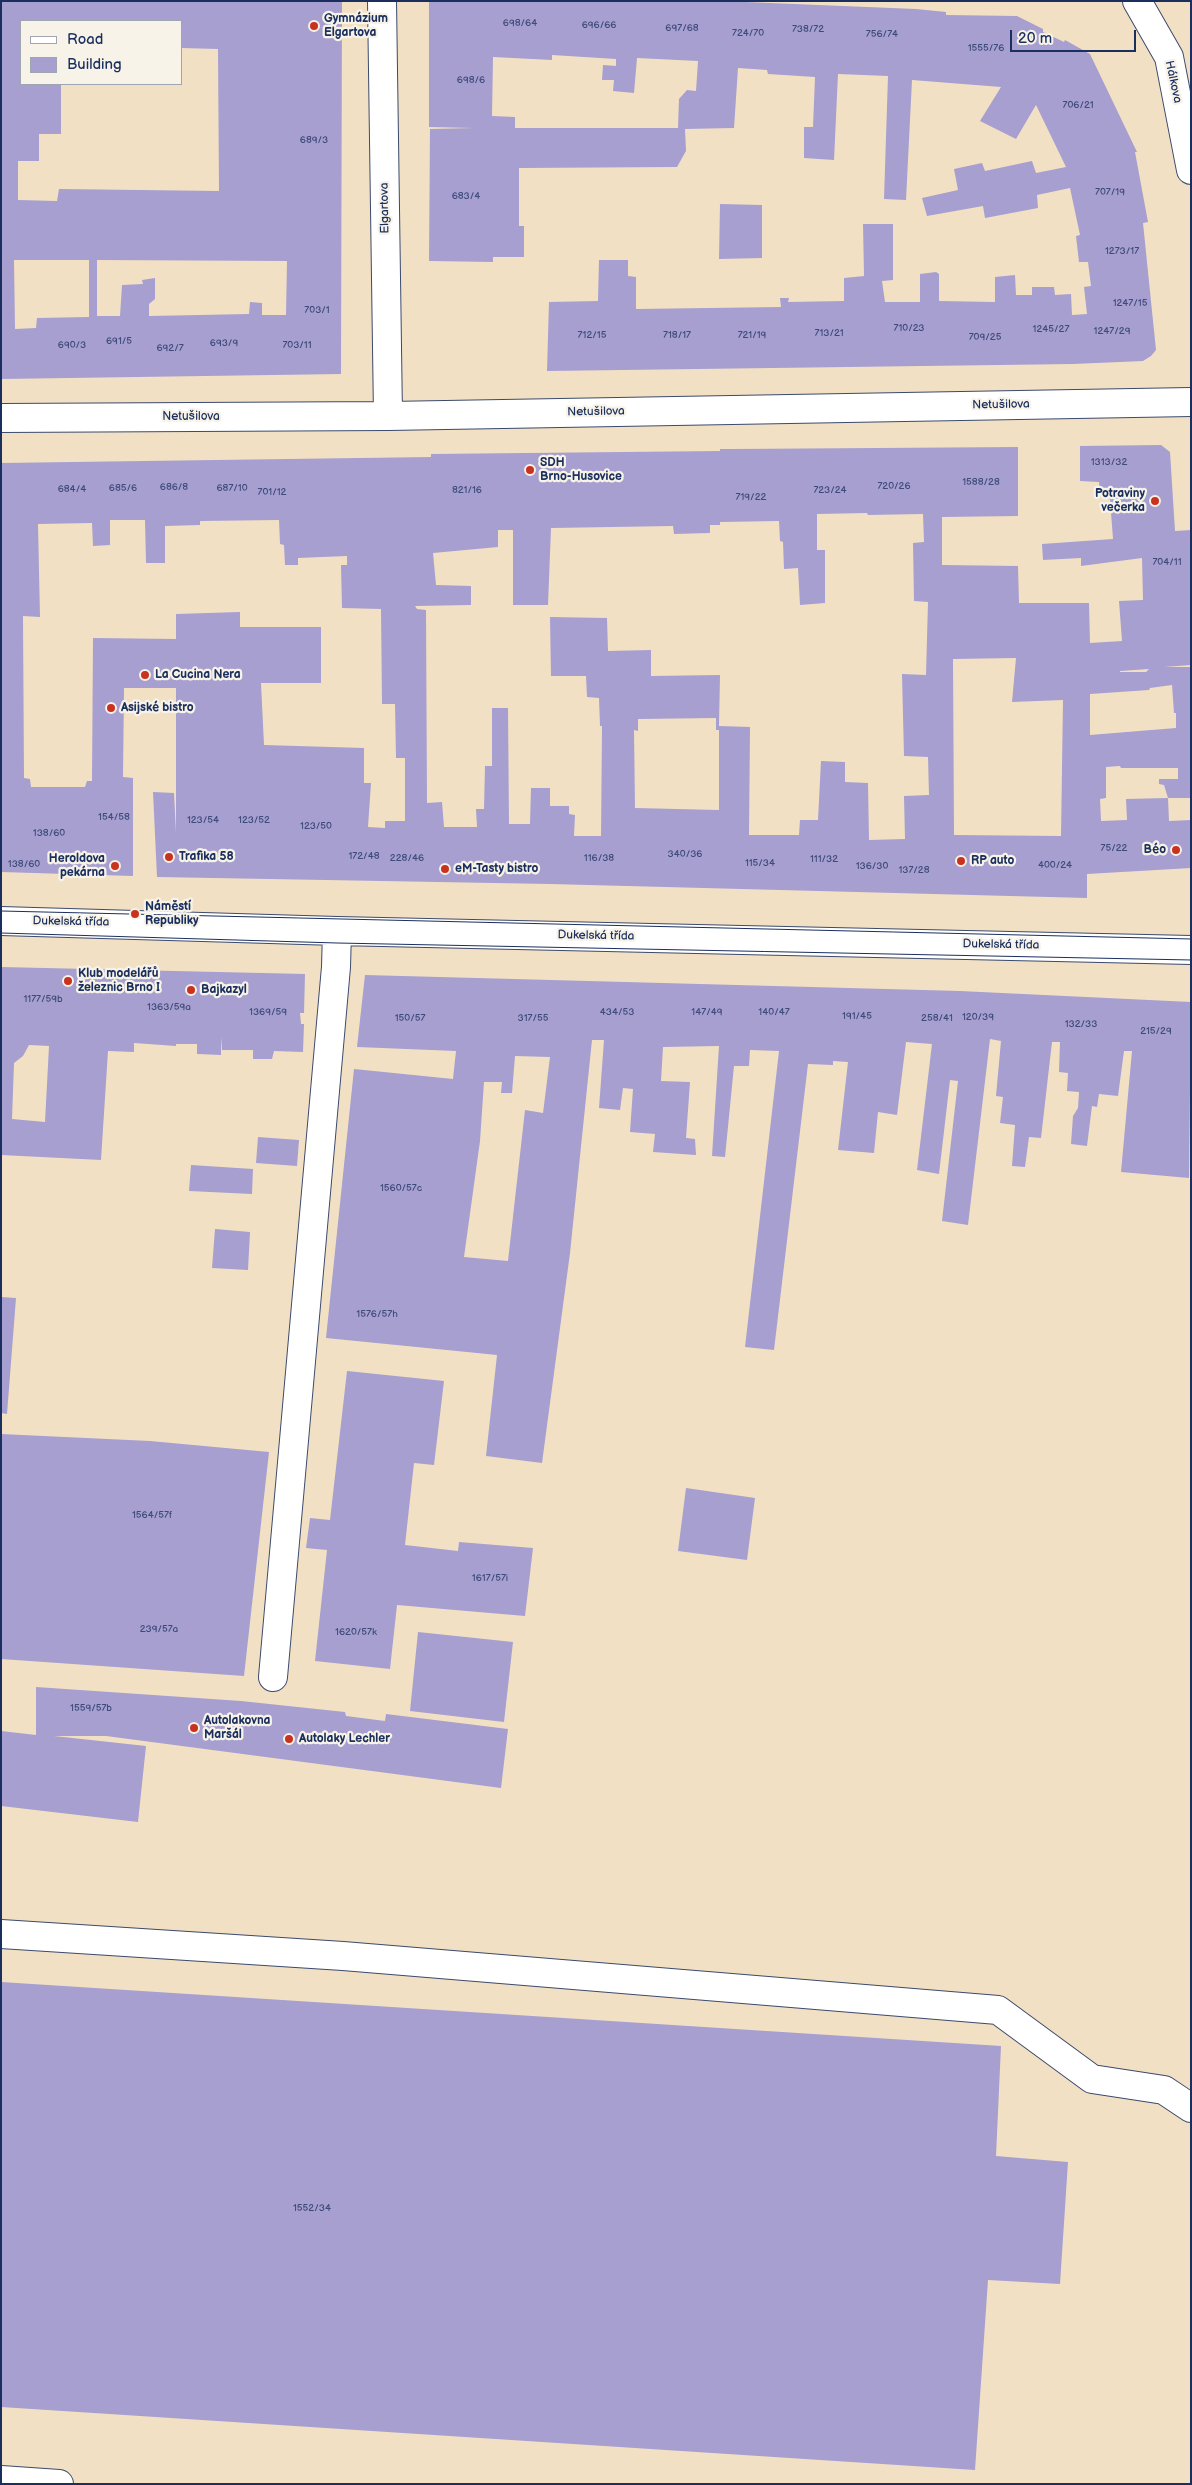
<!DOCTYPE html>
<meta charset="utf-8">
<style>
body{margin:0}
#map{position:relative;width:1192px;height:2485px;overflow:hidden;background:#f2e0c4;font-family:"Balsamiq Sans",sans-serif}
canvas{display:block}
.frame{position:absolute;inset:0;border:2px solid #1b2f5e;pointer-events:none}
.legend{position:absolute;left:20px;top:20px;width:162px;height:65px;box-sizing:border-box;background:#f7f3e8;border:1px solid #9fa5b1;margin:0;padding:6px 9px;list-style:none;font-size:15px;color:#1b2f5e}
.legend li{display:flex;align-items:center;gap:10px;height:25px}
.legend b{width:25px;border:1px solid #9fa5b1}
.scale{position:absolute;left:1010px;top:30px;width:126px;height:22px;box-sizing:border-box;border:2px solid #1b2f5e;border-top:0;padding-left:6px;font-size:15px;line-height:18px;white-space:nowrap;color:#1b2f5e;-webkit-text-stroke:4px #f7f3e8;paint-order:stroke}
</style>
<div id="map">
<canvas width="1192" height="2485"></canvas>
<div class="frame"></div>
<ul class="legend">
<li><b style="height:6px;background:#fff"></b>Road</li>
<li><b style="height:14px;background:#a69fd0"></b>Building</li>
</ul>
<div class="scale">20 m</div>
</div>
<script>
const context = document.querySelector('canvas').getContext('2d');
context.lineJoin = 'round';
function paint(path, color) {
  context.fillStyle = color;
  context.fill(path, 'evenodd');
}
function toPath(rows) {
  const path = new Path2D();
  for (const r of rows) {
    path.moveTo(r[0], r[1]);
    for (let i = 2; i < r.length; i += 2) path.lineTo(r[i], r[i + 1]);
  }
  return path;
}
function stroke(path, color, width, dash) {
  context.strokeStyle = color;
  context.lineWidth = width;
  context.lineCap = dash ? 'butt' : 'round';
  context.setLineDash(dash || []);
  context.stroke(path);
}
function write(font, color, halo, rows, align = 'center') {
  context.font = font + ' "Balsamiq Sans",sans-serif';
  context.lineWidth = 4.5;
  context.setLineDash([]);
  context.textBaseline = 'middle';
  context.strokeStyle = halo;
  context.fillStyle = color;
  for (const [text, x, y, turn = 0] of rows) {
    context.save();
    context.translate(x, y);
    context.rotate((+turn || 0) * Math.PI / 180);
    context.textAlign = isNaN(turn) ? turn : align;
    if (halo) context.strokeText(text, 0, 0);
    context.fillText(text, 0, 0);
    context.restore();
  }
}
paint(toPath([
 [1,1,342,1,341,374,1,379],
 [21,21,181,21,181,48,218,49,219,191,59,189,57,201,18,200,18,161,39,161,39,134,61,134,61,84,21,84],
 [14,260,89,260,89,317,37,318,36,328,15,329],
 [97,260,287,261,286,315,262,315,262,303,250,302,249,314,149,316,149,304,155,299,155,278,142,280,143,284,122,285,120,316,97,316],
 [429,1,721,1,916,9,946,12,946,15,1017,16,1043,29,1043,32,1064,42,1065,40,1090,54,1137,152,1135,152,1148,222,1143,223,1156,350,1151,356,1143,361,1073,364,547,371,549,302,598,301,599,260,628,260,628,276,636,277,636,309,781,307,780,298,789,298,788,302,844,301,844,278,864,276,863,224,893,224,893,280,882,281,885,302,920,302,920,274,936,272,939,274,939,301,995,302,995,277,1015,275,1016,295,1032,295,1032,287,1054,287,1055,295,1071,294,1072,315,1087,314,1084,287,1091,286,1088,262,1079,262,1076,236,1080,235,1070,188,1037,195,1038,208,985,218,983,206,927,216,922,198,958,190,954,169,982,163,985,171,1032,161,1036,173,1066,167,1036,105,1016,139,980,121,1001,87,912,80,906,200,884,199,888,76,838,74,834,160,804,158,804,127,813,127,815,77,768,74,767,70,738,68,734,128,685,129,686,151,677,167,519,168,519,226,524,226,524,257,493,257,493,262,429,261,430,129,474,128,429,127],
 [552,55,616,59,616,66,603,65,602,80,614,80,613,91,634,93,637,58,698,61,696,91,687,90,679,99,678,128,515,128,515,117,492,116,493,57,552,60],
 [720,204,762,205,762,258,719,259],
 [1161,445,1170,452,1175,531,1191,530,1191,665,1164,667,1191,667,1191,798,1168,798,1169,821,1191,820,1191,868,1087,874,1087,898,550,884,157,877,153,792,174,793,176,833,176,688,124,688,123,777,133,778,133,876,1,872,1,463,431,457,431,454,720,451,720,449,733,449,1018,447,1018,516,942,517,942,565,1018,566,1019,603,1089,603,1090,643,1122,641,1119,601,1143,600,1142,558,1081,566,1081,558,1043,560,1042,544,1113,539,1110,499,1100,494,1099,482,1080,481,1080,446],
 [867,513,868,515,923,514,924,542,913,543,914,601,928,602,926,675,902,674,904,756,928,757,929,795,904,796,905,839,869,840,868,783,845,782,845,762,821,761,818,820,800,820,799,835,749,835,750,727,719,726,720,675,651,676,651,650,608,651,607,618,550,617,551,676,586,676,587,697,599,698,600,726,602,726,601,836,574,836,575,815,569,814,569,806,550,806,550,788,531,788,530,824,509,824,508,708,492,708,492,766,485,766,484,809,476,809,477,827,444,827,442,802,427,803,426,610,417,609,415,606,471,605,471,586,436,585,433,553,498,547,498,530,513,530,513,605,548,605,551,528,673,526,674,534,710,533,710,525,720,525,720,522,779,521,780,541,783,542,784,569,798,568,800,605,825,603,825,550,817,550,817,514],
 [110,520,145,520,146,563,165,563,165,526,200,525,200,521,279,520,280,544,284,545,285,565,298,565,298,558,347,556,347,565,341,565,342,608,381,609,382,704,395,704,396,758,405,758,405,821,385,821,385,828,368,827,371,783,364,783,364,748,264,745,261,683,321,683,321,627,240,627,240,612,176,614,176,639,93,638,92,781,87,781,85,787,31,787,30,779,24,778,23,616,40,617,38,524,92,523,93,546,110,545],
 [1016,658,1012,702,1063,700,1061,836,954,835,953,659],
 [1149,669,1146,672,1120,672,1120,671],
 [1172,685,1174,713,1176,713,1176,728,1090,735,1090,694,1149,690,1150,688],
 [716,718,716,730,719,730,719,810,635,808,634,730,638,731,638,719],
 [1120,766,1121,768,1178,768,1178,779,1159,779,1159,784,1164,785,1168,798,1126,799,1127,820,1101,821,1100,799,1106,798,1106,767],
 [1,967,305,974,304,1013,300,1013,301,1024,304,1024,303,1052,274,1051,272,1059,253,1059,253,1050,222,1050,221,1037,221,1055,197,1054,197,1044,176,1044,176,1046,134,1043,134,1052,108,1051,101,1160,1,1155],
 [29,1045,49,1046,45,1122,12,1119,14,1063,23,1056],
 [365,975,960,991,1191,1002,1189,1178,1121,1172,1132,1051,1124,1051,1118,1096,1099,1094,1097,1107,1092,1106,1087,1146,1071,1144,1073,1116,1078,1108,1079,1092,1067,1091,1068,1073,1059,1072,1060,1042,1052,1042,1041,1138,1029,1137,1025,1167,1012,1166,1015,1125,1000,1123,1003,1097,996,1096,1001,1041,990,1039,968,1225,942,1221,958,1081,950,1080,939,1174,917,1170,932,1044,906,1042,897,1115,878,1112,874,1153,838,1150,848,1062,833,1061,833,1065,808,1064,774,1350,745,1347,779,1051,750,1050,749,1066,734,1066,725,1157,712,1156,719,1046,663,1047,661,1081,690,1082,686,1138,695,1139,696,1155,653,1152,655,1134,630,1132,633,1089,623,1088,620,1110,599,1108,604,1040,592,1040,570,1253,542,1463,486,1456,497,1355,326,1338,354,1069,453,1079,456,1051,357,1047],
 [515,1056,550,1057,543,1113,525,1110,508,1261,464,1257,480,1141,484,1082,502,1082,501,1093,512,1093],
 [258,1137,299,1140,297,1166,256,1163],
 [191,1165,253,1169,252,1194,189,1191],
 [215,1229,250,1232,248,1270,212,1268],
 [1,1297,16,1298,7,1414,1,1413],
 [347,1371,444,1381,434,1465,414,1463,405,1545,458,1551,459,1542,533,1548,525,1616,397,1605,390,1669,315,1661,327,1550,306,1548,310,1518,330,1520],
 [1,1434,150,1441,269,1452,244,1676,1,1659],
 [686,1488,755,1498,747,1560,678,1551],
 [418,1632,513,1642,504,1722,410,1711],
 [36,1687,241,1701,345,1712,346,1716,385,1721,386,1714,508,1729,501,1788,106,1736,54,1736,146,1746,138,1822,1,1806,1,1731,36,1735],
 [1,1982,1001,2046,996,2156,1068,2162,1060,2284,988,2280,975,2470,1,2407]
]), '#a69fd0');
const minor = toPath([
 [382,1,388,416],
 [1137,1,1169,57,1191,170],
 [1,418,388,416,1191,402],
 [1,921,337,931,1191,950],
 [273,1677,336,967,337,931],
 [1,1934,343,1956,998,2010,1092,2079,1164,2090,1191,2108],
 [1,2480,59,2484]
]);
stroke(minor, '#3b4a6d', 30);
stroke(minor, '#fff', 28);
stroke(toPath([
 [1,911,1191,939],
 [1,933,337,943,1191,960]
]), '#1b2f5e', 1);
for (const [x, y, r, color] of [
 [314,26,5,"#c8321e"],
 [530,470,5,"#c8321e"],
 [1155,501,5,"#c8321e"],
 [145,675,5,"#c8321e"],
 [111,708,5,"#c8321e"],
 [1176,850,5,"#c8321e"],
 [169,857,5,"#c8321e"],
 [961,861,5,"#c8321e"],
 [115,866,5,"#c8321e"],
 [445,869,5,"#c8321e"],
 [135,914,5,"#c8321e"],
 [68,981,5,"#c8321e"],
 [191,990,5,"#c8321e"],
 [194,1728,5,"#c8321e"],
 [289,1739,5,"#c8321e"]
]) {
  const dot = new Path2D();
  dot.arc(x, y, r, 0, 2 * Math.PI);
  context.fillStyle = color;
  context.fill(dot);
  stroke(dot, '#f7f3e8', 2);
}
write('10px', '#3e4b7a', null, [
 ["698/64",520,23],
 ["696/66",599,25],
 ["697/68",682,28],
 ["738/72",808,29],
 ["724/70",748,33],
 ["756/74",882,34],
 ["1555/76",986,48],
 ["698/6",471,80],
 ["706/21",1078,105],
 ["689/3",314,140],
 ["707/19",1110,192],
 ["683/4",466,196],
 ["1273/17",1122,251],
 ["1247/15",1130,303],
 ["703/1",317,310],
 ["710/23",909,328],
 ["1245/27",1051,329],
 ["1247/29",1112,331],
 ["713/21",829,333],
 ["712/15",592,335],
 ["718/17",677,335],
 ["721/19",752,335],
 ["709/25",985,337],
 ["691/5",119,341],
 ["693/9",224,343],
 ["690/3",72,345],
 ["703/11",297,345],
 ["692/7",170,348],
 ["1313/32",1109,462],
 ["1588/28",981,482],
 ["720/26",894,486],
 ["686/8",174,487],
 ["685/6",123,488],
 ["687/10",232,488],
 ["684/4",72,489],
 ["821/16",467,490],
 ["723/24",830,490],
 ["701/12",272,492],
 ["719/22",751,497],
 ["704/11",1167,562],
 ["154/58",114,817],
 ["123/54",203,820],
 ["123/52",254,820],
 ["123/50",316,826],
 ["138/60",49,833],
 ["75/22",1114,848],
 ["340/36",685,854],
 ["172/48",364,856],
 ["228/46",407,858],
 ["116/38",599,858],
 ["111/32",824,859],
 ["115/34",760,863],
 ["138/60",24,864],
 ["400/24",1055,865],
 ["136/30",872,866],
 ["137/28",914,870],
 ["1177/59b",43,999],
 ["1363/59a",169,1007],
 ["1369/59",268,1012],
 ["434/53",617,1012],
 ["147/49",707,1012],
 ["140/47",774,1012],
 ["191/45",857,1016],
 ["120/39",978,1017],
 ["150/57",410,1018],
 ["317/55",533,1018],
 ["258/41",937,1018],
 ["132/33",1081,1024],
 ["215/29",1156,1031],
 ["1560/57c",401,1188],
 ["1576/57h",377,1314],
 ["1564/57f",152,1515],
 ["1617/57i",490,1578],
 ["239/57a",159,1629],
 ["1620/57k",356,1632],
 ["1559/57b",91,1708],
 ["1552/34",312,2208]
]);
write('bold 12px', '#1b2f5e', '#f7f3e8', [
 ["Gymnázium",324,19],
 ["Elgartova",324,33],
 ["SDH",540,463],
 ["Brno-Husovice",540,477],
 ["Potraviny",1145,494,"right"],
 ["večerka",1145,508,"right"],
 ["La Cucina Nera",155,675],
 ["Asijské bistro",121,708],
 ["Béo",1166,850,"right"],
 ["Trafika 58",179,857],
 ["Heroldova",105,859,"right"],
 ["pekárna",105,873,"right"],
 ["RP auto",971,861],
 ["eM-Tasty bistro",455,869],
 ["Náměstí",145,907],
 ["Republiky",145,921],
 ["Klub modelářů",78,974],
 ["železnic Brno I",78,988],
 ["Bajkazyl",201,990],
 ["Autolakovna",204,1721],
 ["Maršál",204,1735],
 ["Autolaky Lechler",299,1739]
], 'left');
write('12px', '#1b2f5e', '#f7f3e8', [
 ["Hálkova",1173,82,78],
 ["Elgartova",385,208,-91],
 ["Netušilova",1001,405,-1],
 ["Netušilova",596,412,-1],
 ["Netušilova",191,417],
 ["Dukelská třída",71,922,1],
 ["Dukelská třída",596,936,1],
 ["Dukelská třída",1001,945,1]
]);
</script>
